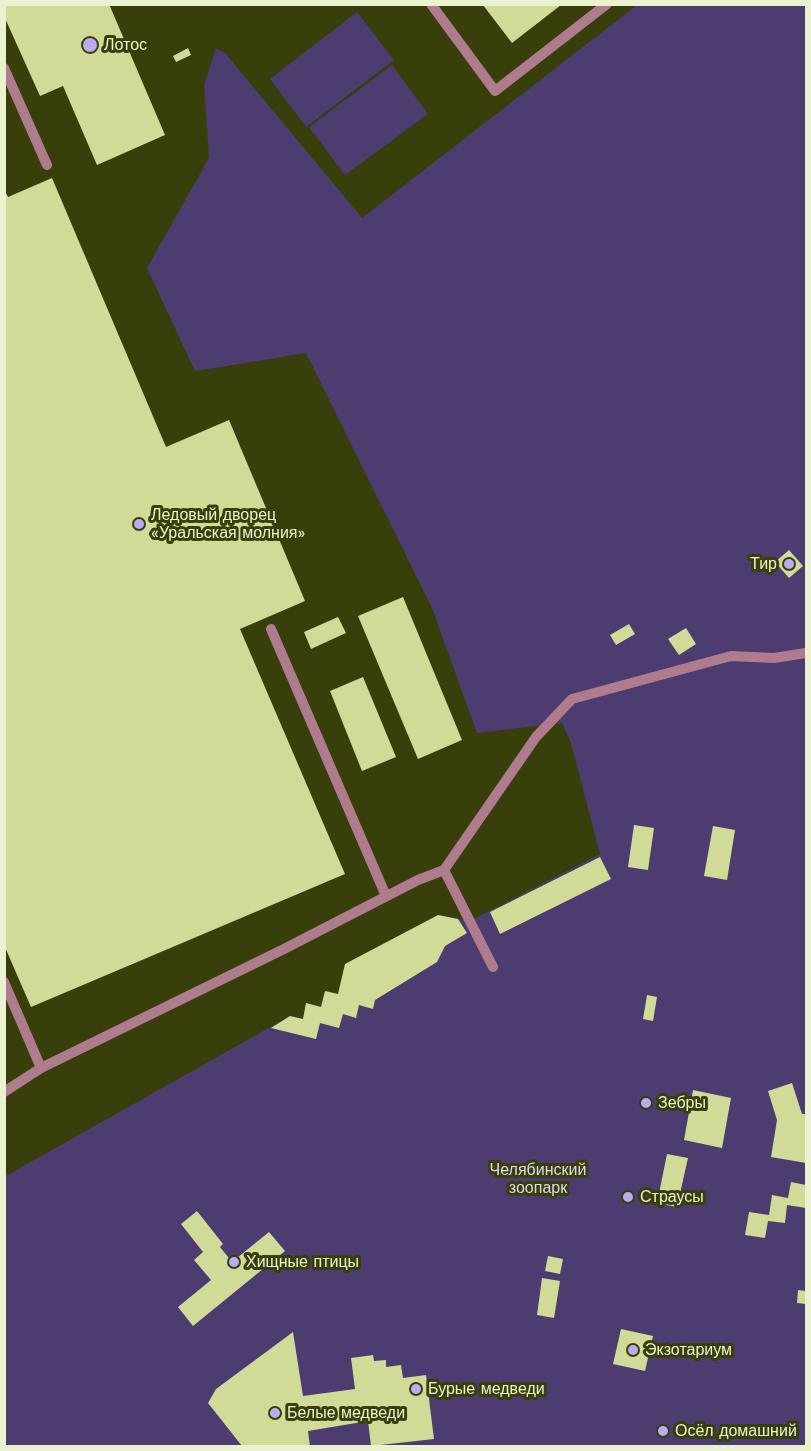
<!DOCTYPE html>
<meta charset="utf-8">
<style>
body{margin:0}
#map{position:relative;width:811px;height:1451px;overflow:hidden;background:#383f0a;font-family:"Work Sans",sans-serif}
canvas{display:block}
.frame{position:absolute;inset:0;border:6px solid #ebf2d0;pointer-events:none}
</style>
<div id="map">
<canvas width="811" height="1451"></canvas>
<div class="frame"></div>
</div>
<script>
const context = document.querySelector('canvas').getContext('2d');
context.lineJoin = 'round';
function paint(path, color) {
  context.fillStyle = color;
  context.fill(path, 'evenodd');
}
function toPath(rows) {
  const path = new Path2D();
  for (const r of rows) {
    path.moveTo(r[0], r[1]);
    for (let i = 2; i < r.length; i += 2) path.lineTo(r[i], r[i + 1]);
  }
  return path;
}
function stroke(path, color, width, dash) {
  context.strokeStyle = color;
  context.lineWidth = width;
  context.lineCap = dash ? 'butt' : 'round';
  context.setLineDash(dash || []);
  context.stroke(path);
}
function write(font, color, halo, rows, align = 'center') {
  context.font = font + ' "Work Sans",sans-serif';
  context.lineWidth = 6;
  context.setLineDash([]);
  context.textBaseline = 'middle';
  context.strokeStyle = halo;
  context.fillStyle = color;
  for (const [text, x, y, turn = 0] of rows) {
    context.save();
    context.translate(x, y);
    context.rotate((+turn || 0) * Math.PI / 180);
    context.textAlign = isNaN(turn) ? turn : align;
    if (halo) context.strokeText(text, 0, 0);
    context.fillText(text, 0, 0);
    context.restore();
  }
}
paint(toPath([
 [637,5,806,5,806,1446,5,1446,4,1177,290,1016,303,1019,306,1003,320,1007,325,991,338,994,438,915,470,921,600,854,571,743,562,723,477,733,432,608,306,353,195,371,147,268,209,158,204,85,216,48,225,53,362,218],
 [357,12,394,60,306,127,270,79],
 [392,65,428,114,345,175,309,127]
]), '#4d3c70');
paint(toPath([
 [7,4,109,4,165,135,97,165,63,86,40,96,4,16,4,6],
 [483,5,561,5,512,43],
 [188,48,191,55,176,62,173,56],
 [52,178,166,447,229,420,305,601,240,629,345,874,31,1007,4,945,4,189,8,197],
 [789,550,803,566,789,578,775,562],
 [403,597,462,740,418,759,358,616],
 [338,617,346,633,311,649,304,632],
 [629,624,635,634,616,645,610,635],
 [686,628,696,644,679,655,668,639],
 [363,677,396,757,362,771,330,691],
 [634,825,654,828,648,870,628,867],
 [713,826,735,830,727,880,704,876],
 [600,857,611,879,500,934,490,912],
 [438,915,458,919,467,933,445,946,437,962,375,1000,373,1009,359,1005,356,1018,343,1014,339,1028,320,1023,316,1039,271,1028,290,1016,303,1019,306,1003,321,1007,325,991,338,994,345,964],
 [647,995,657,997,653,1021,643,1019],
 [792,1083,802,1114,806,1114,806,1163,771,1157,777,1120,768,1091],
 [693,1090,731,1098,722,1148,684,1140],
 [667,1154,688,1158,677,1207,657,1203],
 [791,1182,806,1185,806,1208,787,1205,785,1223,768,1221,765,1238,745,1235,749,1212,769,1215,772,1195,788,1198],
 [197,1211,223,1244,220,1247,232,1262,269,1232,285,1251,193,1326,178,1307,211,1280,194,1260,203,1252,181,1224],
 [548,1256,563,1259,560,1274,545,1271],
 [542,1278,560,1281,554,1318,537,1315],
 [798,1290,806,1291,806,1304,797,1303],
 [621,1329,653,1336,645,1371,613,1364],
 [293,1332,303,1396,355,1389,351,1358,373,1355,374,1361,386,1360,386,1367,401,1365,403,1378,426,1375,434,1439,371,1446,368,1421,308,1431,310,1446,242,1446,208,1403,216,1389]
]), '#cfdb96');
stroke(toPath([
 [431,4,495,91,607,4],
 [4,68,47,165],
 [271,629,386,896],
 [444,870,493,967],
 [4,982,41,1068],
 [4,1092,41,1068,284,949,418,880,444,870,536,737,572,699,731,656,774,658,806,653]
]), '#ae7c8d', 10);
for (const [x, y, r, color] of [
 [90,45,8,"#bea9f4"],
 [139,524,6,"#bea9f4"],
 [789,564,6,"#bea9f4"],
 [646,1103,6,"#bea9f4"],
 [628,1197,6,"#bea9f4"],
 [234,1262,6,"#bea9f4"],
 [633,1350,6,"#bea9f4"],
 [416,1389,6,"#bea9f4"],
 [275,1413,6,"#bea9f4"],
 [663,1431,6,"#bea9f4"]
]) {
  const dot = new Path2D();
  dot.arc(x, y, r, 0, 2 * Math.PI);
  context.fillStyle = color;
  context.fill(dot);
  stroke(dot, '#383f0a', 2);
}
write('16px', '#ebf2d0', '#383f0a', [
 ["Лотос",104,45],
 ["Ледовый дворец",151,515],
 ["«Уральская молния»",151,533],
 ["Тир",777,564,"right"],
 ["Зебры",658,1103],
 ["Страусы",640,1197],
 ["Хищные птицы",246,1262],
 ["Экзотариум",645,1350],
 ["Бурые медведи",428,1389],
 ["Белые медведи",287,1413],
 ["Осёл домашний",675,1431]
], 'left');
write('16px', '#ddd7f0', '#383f0a', [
 ["Челябинский",538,1170],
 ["зоопарк",538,1188]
]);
</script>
